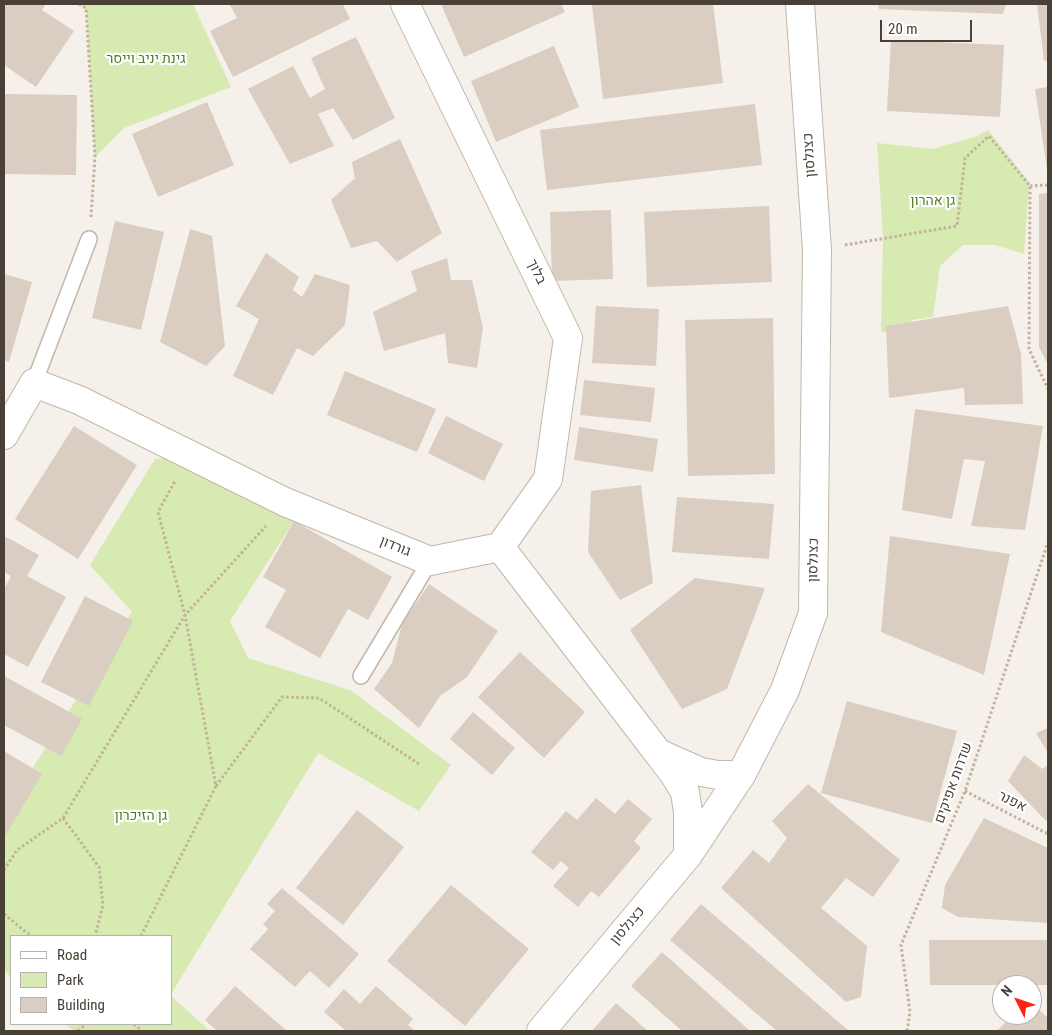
<!DOCTYPE html>
<meta charset="utf-8">
<style>
body{margin:0}
#map{position:relative;width:1052px;height:1035px;overflow:hidden;background:#f5f0e9;font-family:"Roboto Condensed",sans-serif}
canvas{display:block}
.frame{position:absolute;inset:0;border:5px solid #494037;pointer-events:none}
.legend{position:absolute;left:10px;top:935px;width:162px;height:90px;box-sizing:border-box;background:#fff;border:1px solid #b6b3af;margin:0;padding:6px 9px;list-style:none;font-size:15px;color:#494037}
.legend li{display:flex;align-items:center;gap:10px;height:25px}
.legend b{width:25px;border:1px solid #b6b3af}
.north{position:absolute;left:992px;top:975px;width:50px;height:50px;box-sizing:border-box;background:#fff;border:1px solid #b6b3af;border-radius:50%;rotate:311deg;font-size:14px;font-weight:700;line-height:20px;text-align:center;color:#494037}
.north::after{content:'';display:block;margin:auto;width:18px;height:22px;background:#ff2215;clip-path:polygon(50% 0,100% 100%,50% 72%,0 100%)}
.scale{position:absolute;left:880px;top:20px;width:92px;height:22px;box-sizing:border-box;border:2px solid #494037;border-top:0;padding-left:6px;font-size:15px;line-height:18px;white-space:nowrap;color:#494037;-webkit-text-stroke:4px #fff;paint-order:stroke}
</style>
<div id="map">
<canvas width="1052" height="1035"></canvas>
<div class="frame"></div>
<ul class="legend">
<li><b style="height:6px;background:#fff"></b>Road</li>
<li><b style="height:14px;background:#d6eab1"></b>Park</li>
<li><b style="height:14px;background:#dacdc1"></b>Building</li>
</ul>
<div class="north">N</div>
<div class="scale">20 m</div>
</div>
<script>
const context = document.querySelector('canvas').getContext('2d');
context.lineJoin = 'round';
function paint(path, color) {
  context.fillStyle = color;
  context.fill(path, 'evenodd');
}
function toPath(rows) {
  const path = new Path2D();
  for (const r of rows) {
    path.moveTo(r[0], r[1]);
    for (let i = 2; i < r.length; i += 2) path.lineTo(r[i], r[i + 1]);
  }
  return path;
}
function stroke(path, color, width, dash) {
  context.strokeStyle = color;
  context.lineWidth = width;
  context.lineCap = dash ? 'butt' : 'round';
  context.setLineDash(dash || []);
  context.stroke(path);
}
function write(font, color, halo, rows, align = 'center') {
  context.font = font + ' "Roboto Condensed",Heebo,sans-serif';
  context.lineWidth = 4.5;
  context.setLineDash([]);
  context.textBaseline = 'middle';
  context.strokeStyle = halo;
  context.fillStyle = color;
  for (const [text, x, y, turn = 0] of rows) {
    context.save();
    context.translate(x, y);
    context.rotate((+turn || 0) * Math.PI / 180);
    context.textAlign = isNaN(turn) ? turn : align;
    if (halo) context.strokeText(text, 0, 0);
    context.fillText(text, 0, 0);
    context.restore();
  }
}
paint(toPath([
 [79,4,193,4,231,87,124,128,95,157,86,9],
 [988,130,1029,182,1024,254,995,245,963,245,940,266,933,317,912,320,905,334,881,332,883,238,877,143,933,149,977,136],
 [190,455,294,521,230,621,248,658,350,690,451,765,419,811,318,753,171,994,171,936,11,936,11,977,4,970,4,813,132,612,90,565,155,459],
 [171,996,210,1031,74,1031,65,1024,171,1024]
]), '#d6eab1');
paint(toPath([
 [4,4,46,4,42,10,74,31,36,87,4,65],
 [232,4,343,4,350,19,233,77,210,31,237,18,230,5],
 [441,4,561,4,565,12,464,57],
 [592,4,713,4,723,83,603,99],
 [878,4,1006,4,1003,14,879,9],
 [1037,4,1048,4,1048,60,1044,61],
 [356,37,395,118,353,140,333,108,318,114,334,146,290,164,248,89,293,66,310,98,325,89,311,58],
 [891,40,1004,45,1000,117,887,111],
 [554,46,579,107,496,142,471,81],
 [1048,87,1048,169,1047,169,1035,89],
 [4,94,77,95,76,175,4,174],
 [207,102,234,165,158,197,132,134],
 [755,104,762,165,547,190,540,130],
 [400,139,442,233,397,262,377,241,351,248,331,200,355,178,352,162],
 [1048,193,1048,365,1039,347,1039,194],
 [769,206,772,282,647,287,644,212],
 [611,210,613,279,552,281,550,212],
 [115,221,164,232,141,330,92,318],
 [190,229,212,236,225,346,206,366,160,342],
 [266,253,299,277,293,290,302,297,315,274,350,285,345,325,313,356,297,348,273,395,233,376,259,319,236,306],
 [447,258,451,280,472,280,483,328,477,368,448,363,445,333,384,351,373,312,417,291,411,271],
 [4,274,32,282,9,362,4,360],
 [596,306,659,309,656,366,592,363],
 [1008,306,1021,354,1023,404,965,405,964,388,889,398,886,326],
 [773,318,775,474,688,476,685,320],
 [345,371,436,409,417,452,327,415],
 [584,380,655,388,651,422,580,415],
 [915,409,1043,426,1025,530,971,526,985,461,964,459,952,519,902,510],
 [446,416,503,444,484,481,428,453],
 [74,426,137,465,78,559,15,519],
 [579,427,658,439,653,472,574,460],
 [641,485,653,583,620,600,588,552,591,491],
 [677,497,774,504,769,559,672,552],
 [294,521,392,577,368,620,348,609,320,658,265,627,286,590,263,577],
 [890,536,1010,554,984,675,881,632],
 [6,537,39,555,27,576,66,597,28,667,4,654,4,589,11,576,4,572,4,541],
 [695,578,765,588,727,689,682,709,630,630],
 [429,584,498,631,467,677,440,696,419,728,374,689,392,663,402,624],
 [85,596,133,621,89,706,41,682],
 [520,652,585,712,544,758,478,697],
 [4,676,82,719,61,756,4,725],
 [847,701,957,731,932,823,821,793],
 [473,712,515,748,492,775,450,739],
 [1048,728,1048,753,1036,733],
 [4,751,42,774,4,838],
 [1024,755,1042,769,1048,765,1048,819,1046,821,1008,781],
 [808,784,900,860,873,897,846,878,821,908,867,946,861,997,846,1002,721,888,753,850,769,863,787,838,772,821],
 [596,798,615,814,628,799,652,819,634,841,641,848,599,897,591,891,578,907,553,886,569,868,561,861,553,870,531,852,566,811,577,820],
 [357,810,404,847,343,925,296,888],
 [984,818,1048,848,1048,923,958,917,942,908,945,885],
 [451,885,529,949,465,1026,387,961],
 [282,888,359,954,329,988,310,971,295,987,250,949,268,929,263,924,275,911,267,904],
 [701,904,849,1031,777,1031,670,940],
 [929,940,1048,940,1048,985,930,985],
 [662,952,750,1031,682,1031,631,986],
 [235,986,287,1031,217,1031,205,1020],
 [376,986,413,1019,408,1025,415,1031,346,1031,324,1012,344,989,360,1004],
 [616,1003,648,1031,592,1031],
 [1032,1003,1048,1018,1048,1031,997,1031,1012,1015,1032,1015]
]), '#dacdc1');
const service = toPath([
 [34,383,89,239],
 [361,676,430,561]
]);
const minor = toPath([
 [405,4,568,338,548,479,500,547],
 [4,435,34,383,79,400,285,502,430,561,500,547],
 [500,547,658,753,701,772,718,775,741,775]
]);
const tertiary = toPath([
 [658,753,674,774,685,792,688,812,688,855],
 [541,1031,688,855,741,775,785,690,813,613,817,250,800,4]
]);
stroke(service, '#c1b7ab', 18);
stroke(minor, '#c1b7ab', 30);
stroke(tertiary, '#c1b7ab', 30);
stroke(toPath([
 [79,4,86,8,95,157,91,217],
 [1030,186,1048,185],
 [845,245,957,226,965,158,989,136,1030,186,1029,349,1048,389],
 [216,786,282,697,319,698,419,764],
 [965,791,1048,834],
 [63,818,99,867,103,905,95,936],
 [4,870,17,850,63,818,185,615,266,526],
 [4,914,31,936],
 [141,936,216,786,185,615,158,512,175,481],
 [134,1024,142,1031],
 [78,1031,86,1024],
 [907,1031,910,1012,901,945,965,791,1048,542]
]), '#c3b19c', 3, [2.5, 2.5]);
stroke(service, '#fff', 15);
stroke(minor, '#fff', 28);
stroke(tertiary, '#fff', 28);
write('14px', '#507d28', '#fff', [
 ["גינת יניב וייסר",146,59],
 ["גן אהרון",933,201],
 ["גן הזיכרון",141,816]
]);
write('14px', '#494037', '#fff', [
 ["כצנלסון",810,155,-94],
 ["בלוך",536,272,64],
 ["גורדון",395,547,22],
 ["כצנלסון",814,560,-89],
 ["שדרות אפיקים",954,783,-70],
 ["אפנר",1012,802,27],
 ["כצנלסון",628,926,-50]
]);
</script>
